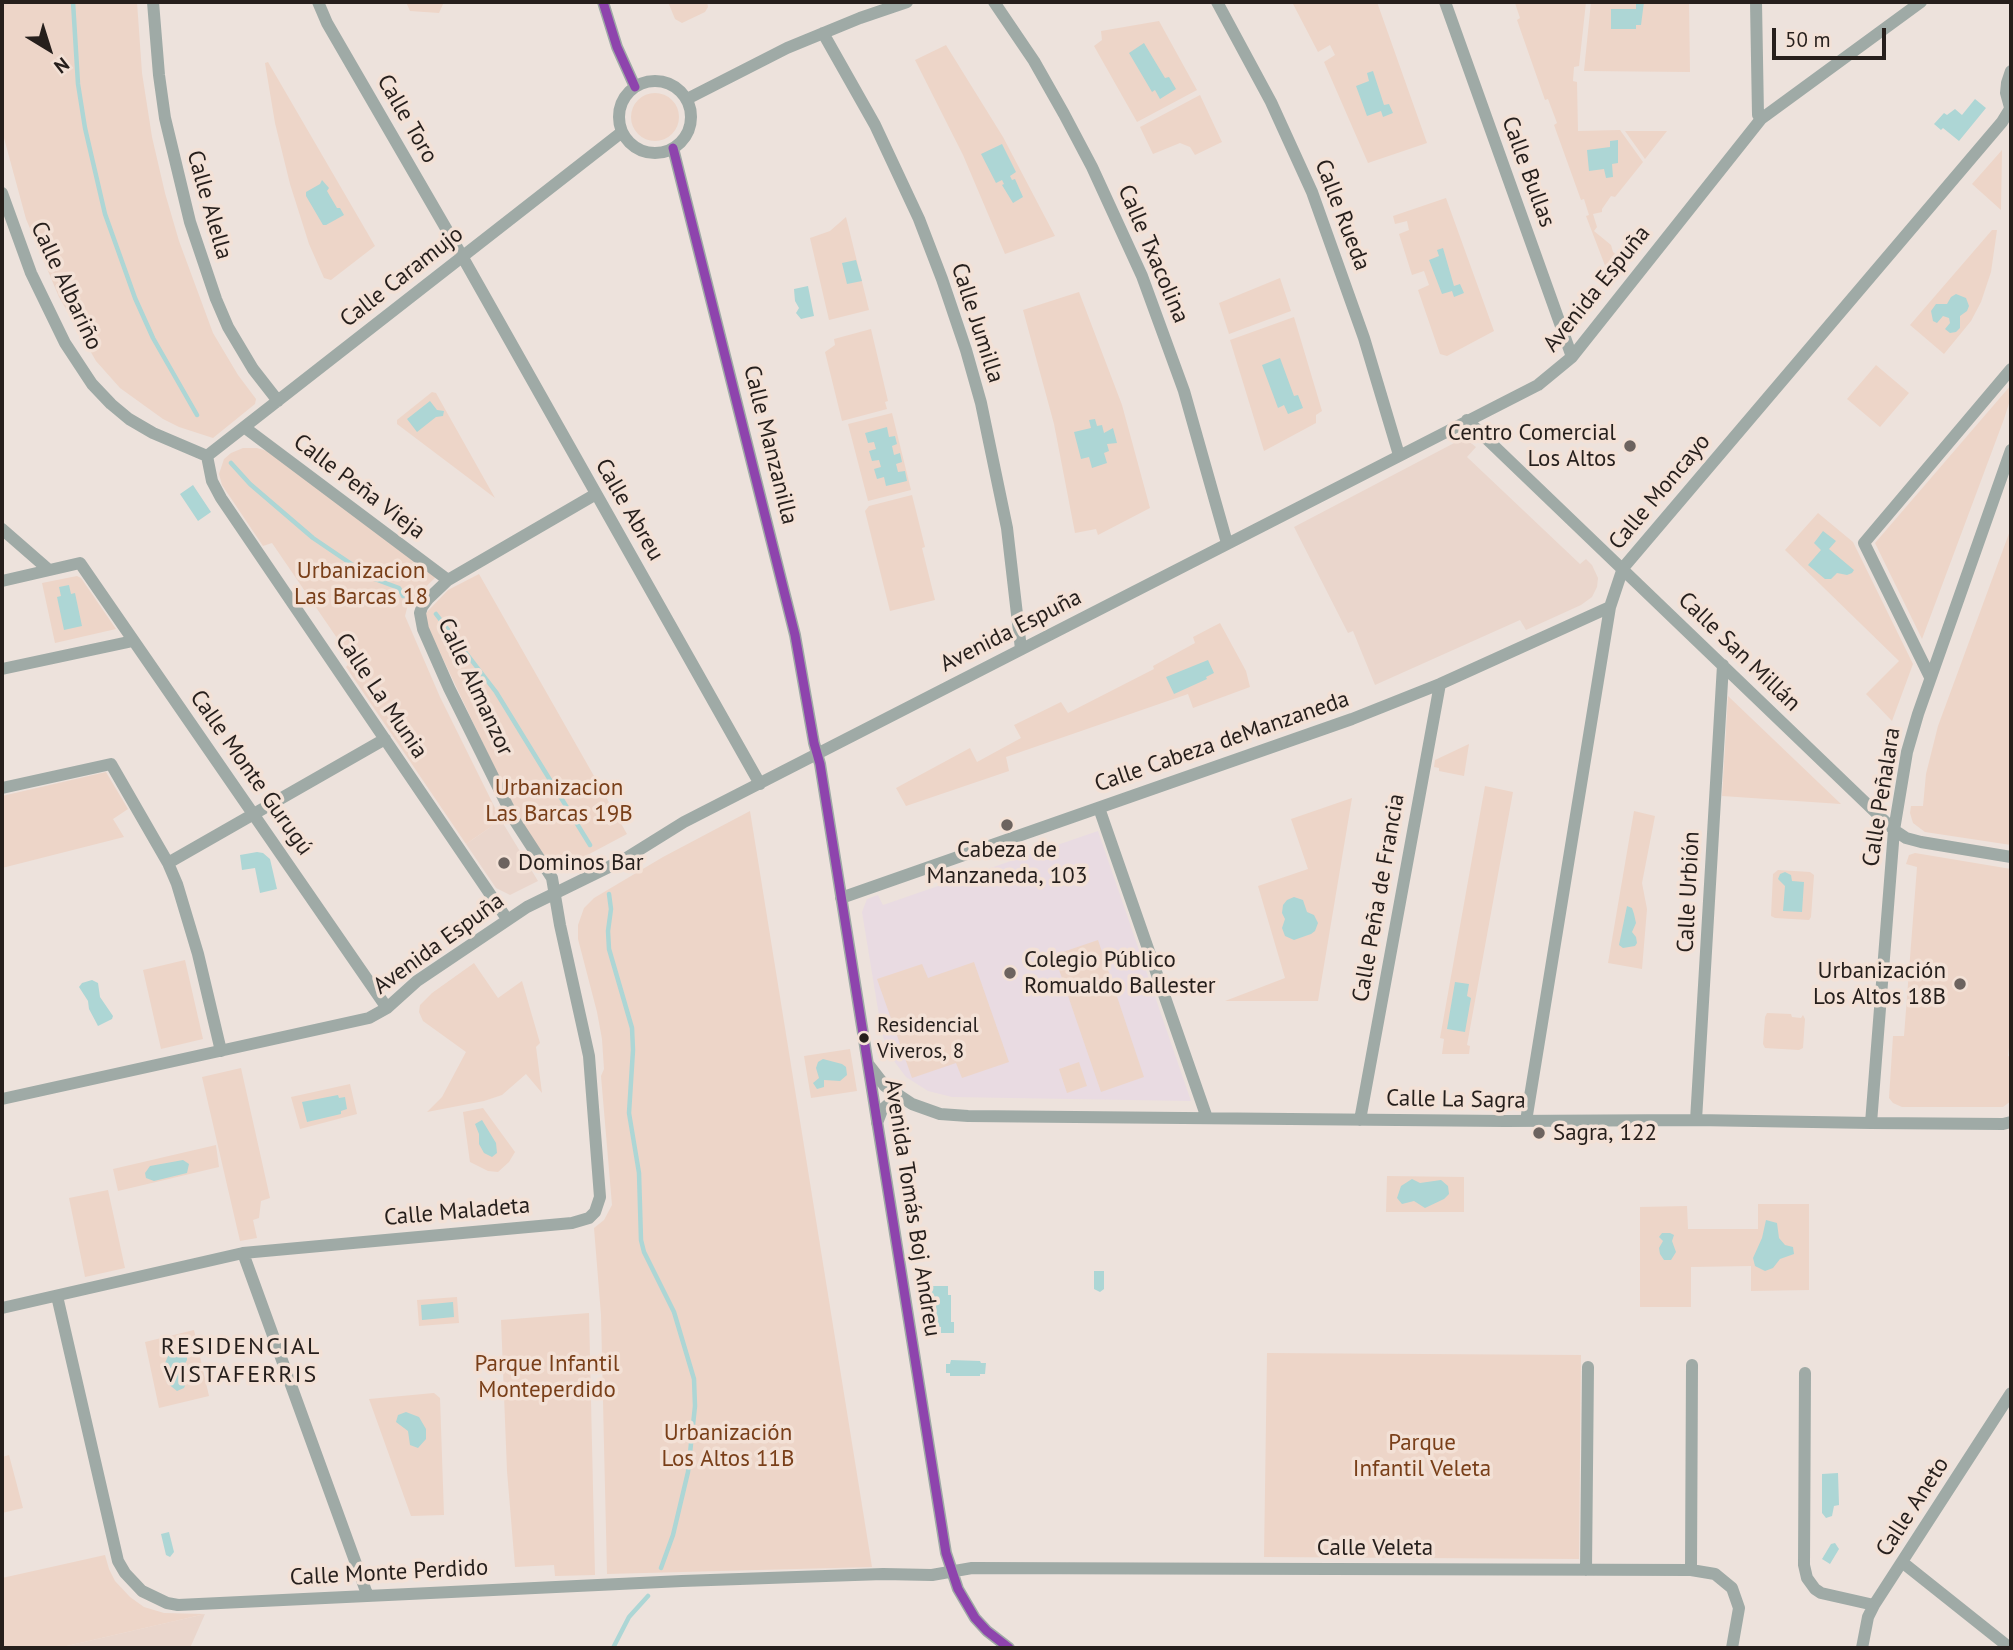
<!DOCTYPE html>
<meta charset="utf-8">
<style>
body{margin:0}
#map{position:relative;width:2013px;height:1650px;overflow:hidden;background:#ede2dc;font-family:"PT Sans",sans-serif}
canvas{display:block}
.frame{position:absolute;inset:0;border:4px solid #261f1c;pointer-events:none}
.north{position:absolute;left:14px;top:14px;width:70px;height:70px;-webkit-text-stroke:5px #f3e1d6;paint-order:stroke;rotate:142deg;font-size:19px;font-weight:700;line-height:28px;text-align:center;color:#261f1c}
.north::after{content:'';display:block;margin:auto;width:24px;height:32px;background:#261f1c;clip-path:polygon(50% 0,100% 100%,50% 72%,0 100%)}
.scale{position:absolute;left:1772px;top:28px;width:114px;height:32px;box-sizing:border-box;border:4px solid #261f1c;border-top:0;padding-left:9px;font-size:21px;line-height:24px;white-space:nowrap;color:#261f1c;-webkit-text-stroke:5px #f3e1d6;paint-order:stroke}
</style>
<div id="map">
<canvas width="2013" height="1650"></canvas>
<div class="frame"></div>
<div class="north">N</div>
<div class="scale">50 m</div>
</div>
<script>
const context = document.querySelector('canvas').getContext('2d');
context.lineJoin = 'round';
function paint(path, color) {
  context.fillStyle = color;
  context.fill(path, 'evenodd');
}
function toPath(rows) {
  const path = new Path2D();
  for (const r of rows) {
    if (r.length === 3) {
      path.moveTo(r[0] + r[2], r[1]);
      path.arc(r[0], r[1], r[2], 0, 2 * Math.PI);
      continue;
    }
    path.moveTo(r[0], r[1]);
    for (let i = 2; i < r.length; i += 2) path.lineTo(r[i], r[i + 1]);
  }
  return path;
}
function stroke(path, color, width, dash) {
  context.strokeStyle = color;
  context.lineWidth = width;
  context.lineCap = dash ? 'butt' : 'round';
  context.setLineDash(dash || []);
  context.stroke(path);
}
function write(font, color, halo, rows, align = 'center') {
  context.font = font + ' "PT Sans",sans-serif';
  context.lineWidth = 7;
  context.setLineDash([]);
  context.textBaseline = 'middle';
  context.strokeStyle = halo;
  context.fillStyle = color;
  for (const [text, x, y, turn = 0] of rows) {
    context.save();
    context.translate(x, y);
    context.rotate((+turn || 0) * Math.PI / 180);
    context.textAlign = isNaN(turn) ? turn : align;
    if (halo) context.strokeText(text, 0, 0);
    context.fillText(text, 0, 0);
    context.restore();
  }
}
paint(toPath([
 [1467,440,1476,447,1467,457,1580,564,1586,559,1592,565,1598,578,1597,587,1592,597,1581,605,1526,630,1520,620,1375,685,1353,631,1348,633,1294,527,1458,441],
 [501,820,538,881,510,895,496,888,466,844],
 [205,1614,190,1648,58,1648]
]), '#ead6cc');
paint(toPath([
 [1098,831,1191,1101,952,1097,928,1091,906,1077,891,1057,882,1034,862,912,867,899,878,895,883,905]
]), '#e9dbe2');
paint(toPath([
 [2,2,137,2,142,73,152,137,165,193,179,241,213,333,238,375,256,399,255,404,213,438,179,427,163,419,120,388,96,361,59,297,26,219,4,138,2,127],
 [406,2,444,2,439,13,410,11],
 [668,2,707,2,708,7,705,12,682,23,675,19],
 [1292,2,1377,2,1427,143,1368,163,1324,62,1335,55,1330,45,1318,52],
 [1511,2,1586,2,1579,66,1574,67,1573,81,1577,82,1578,131,1620,130,1643,162,1615,197,1611,196,1602,209,1602,212,1593,214,1597,227,1594,231,1611,245,1613,252,1622,259,1609,276,1586,216,1589,215,1584,199,1581,200,1554,125,1557,123,1548,99,1545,100,1517,20,1520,18,1515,3],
 [1591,2,1689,2,1690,72,1584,71],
 [1159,21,1197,90,1137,122,1094,46,1102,40,1101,31],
 [946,45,1003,137,1055,236,1005,254,963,155,915,60],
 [268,62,375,246,331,280,324,278,309,244,290,184,275,123,265,63],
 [655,117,24],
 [1200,95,1222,142,1195,155,1190,147,1180,143,1153,154,1140,127],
 [1625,131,1667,131,1645,159],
 [2002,150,2001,210,1972,184],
 [1446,198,1494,331,1447,356,1440,354,1418,290,1429,285,1424,271,1412,275,1399,234,1409,230,1407,221,1395,224,1393,216],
 [846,217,869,310,829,320,810,238,830,231],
 [1992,230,1997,230,1991,272,1981,302,1971,321,1944,354,1910,325],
 [1280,278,1291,311,1229,334,1219,303],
 [1079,292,1122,405,1150,508,1098,535,1096,529,1075,533,1054,424,1023,310],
 [1294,317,1322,411,1316,415,1316,423,1264,451,1230,340],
 [871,329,888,401,885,402,887,409,842,421,825,352,835,345,834,339],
 [1876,365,1909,393,1880,427,1847,399],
 [2011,385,2011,397,2004,419,1922,639,1875,543],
 [432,392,436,393,495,498,397,424,397,420],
 [892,413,911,490,868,501,848,424],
 [243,448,257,448,267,451,436,577,408,604,405,616,440,697,501,820,466,844,346,667,352,660,272,543,263,546,222,485,219,474,224,459,231,453],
 [912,495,925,547,922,548,935,600,890,611,865,511,869,506],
 [1818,513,1853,542,1913,664,1892,721,1866,694,1899,661,1785,550],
 [2011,528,2011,845,1925,832,1913,823,1910,813,1911,806,1923,806,1926,774,1938,726],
 [479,574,627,834,561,869,547,859,527,831,498,775,425,621,425,614,448,590],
 [77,576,81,578,116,629,55,643,42,583],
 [1220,623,1246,671,1250,687,1193,708,1188,694,1006,757,1009,771,906,806,896,788,970,748,977,762,1021,738,1014,725,1061,702,1068,713,1154,669,1153,666,1195,643,1193,637],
 [1728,696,1841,804,1722,796],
 [1469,744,1464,776,1439,771,1439,768,1434,767,1435,760],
 [106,772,128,809,113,819,124,837,2,868,2,796],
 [1485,786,1513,792,1467,1045,1470,1046,1469,1054,1442,1054,1444,1039,1440,1038],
 [1352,798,1318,1001,1225,1001,1285,978,1258,886,1308,869,1291,819],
 [750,811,872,1567,607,1574,601,1315,594,1228,604,1220,612,1205,601,1076,604,1069,602,1039,597,1012,578,939,578,925,584,908,594,898,663,857],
 [1634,811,1655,816,1642,883,1647,909,1642,969,1608,963],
 [1915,853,2011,869,2011,1030,2008,1056,2011,1057,2011,1101,2003,1107,1902,1107,1893,1103,1889,1098,1893,1036,1904,1036,1917,867,1906,864,1909,855],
 [1778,870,1810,872,1814,875,1811,917,1809,920,1775,918,1771,916,1773,874],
 [1098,940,1144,1077,1101,1092,1054,955],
 [185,960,203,1039,161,1049,143,970],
 [974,962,1009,1062,962,1078,956,1063,912,1078,877,979,922,964,928,978],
 [474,963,498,998,522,981,540,1043,536,1047,542,1093,526,1074,502,1095,484,1101,427,1112,442,1097,466,1052,423,1021,419,1012,420,1005,432,993],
 [1767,1013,1791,1014,1792,1017,1801,1018,1803,1015,1805,1019,1803,1048,1799,1050,1765,1048,1763,1044,1765,1017],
 [850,1049,857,1091,811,1098,804,1056],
 [1079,1062,1087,1086,1067,1093,1059,1069],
 [241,1068,270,1198,261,1201,259,1218,253,1220,257,1238,240,1241,202,1077],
 [350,1084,357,1114,300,1129,291,1097],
 [483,1108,515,1152,509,1162,498,1172,488,1171,470,1162,463,1112],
 [216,1145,219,1167,118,1191,113,1169],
 [1387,1176,1464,1177,1464,1212,1386,1212],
 [108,1190,125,1268,85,1277,69,1198],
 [1758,1204,1809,1204,1809,1290,1751,1291,1751,1266,1691,1267,1691,1307,1640,1307,1640,1207,1687,1206,1688,1229,1758,1229],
 [457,1297,459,1323,419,1326,417,1300],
 [589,1313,595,1575,555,1576,554,1565,515,1567,507,1471,501,1320],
 [194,1330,209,1396,159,1408,145,1342],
 [1267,1353,1581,1355,1579,1559,1264,1557],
 [434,1393,440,1398,444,1515,411,1516,369,1399],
 [9,1455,23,1508,2,1513,2,1457],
 [105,1555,109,1569,115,1581,130,1597,144,1607,164,1613,205,1614,58,1648,2,1648,2,1578]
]), '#edd5c8');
paint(toPath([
 [1636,2,1644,2,1641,25,1636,25,1636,29,1611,29,1611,9,1636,9],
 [1144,43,1165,78,1169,77,1176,89,1160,99,1155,90,1152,92,1129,53],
 [1373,71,1384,105,1389,104,1393,113,1383,117,1381,111,1367,116,1356,86,1369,81,1367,73],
 [1975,99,1986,108,1959,141,1943,128,1941,130,1934,124,1944,113,1947,115,1955,109,1962,115],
 [1618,140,1618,163,1612,164,1613,177,1606,178,1604,169,1589,171,1587,150,1610,147,1610,141],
 [1002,144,1016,172,1010,176,1012,180,1015,179,1023,197,1013,203,1002,185,1004,184,1002,180,996,183,981,154],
 [322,180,329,188,327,191,337,208,340,208,344,215,326,225,323,225,306,196,306,192,320,184],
 [1443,248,1454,286,1460,284,1464,293,1454,297,1452,291,1442,294,1429,260,1439,256,1437,250],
 [856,260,862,281,847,284,842,263],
 [808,286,814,316,801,319,796,313,799,308,795,301,794,289],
 [1956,294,1966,298,1969,306,1967,311,1960,316,1960,328,1956,332,1950,333,1945,329,1950,323,1949,318,1943,316,1937,323,1933,321,1931,311,1936,304,1947,304,1951,297],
 [1280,358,1294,396,1298,395,1303,408,1288,414,1284,405,1278,408,1262,365],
 [430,401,437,410,444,411,443,416,436,417,417,432,407,419],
 [1095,419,1097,426,1102,425,1104,433,1113,428,1117,443,1107,444,1109,451,1104,453,1107,463,1092,468,1089,457,1081,459,1074,432,1091,428,1089,420],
 [887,427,889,437,895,436,897,444,892,446,894,455,900,453,902,462,896,464,898,472,905,471,907,481,886,486,884,477,877,479,874,469,881,467,879,460,872,461,869,451,876,449,874,442,868,443,865,433],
 [193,485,211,512,198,521,180,494],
 [1823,531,1836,541,1829,549,1854,570,1852,573,1847,575,1837,573,1831,579,1825,579,1808,565,1821,550,1814,543],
 [69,585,71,594,75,593,82,626,64,630,57,597,61,596,59,587],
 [1208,660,1214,673,1206,677,1207,679,1174,694,1166,677],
 [257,852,263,853,270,859,277,889,260,893,255,868,242,870,240,855],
 [1785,872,1791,875,1792,881,1804,882,1802,912,1783,911,1785,886,1778,879,1780,874],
 [1294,897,1303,900,1307,912,1314,915,1318,923,1315,931,1311,934,1294,940,1285,936,1282,928,1285,919,1282,913,1283,905,1287,900],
 [1627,906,1632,908,1634,914,1636,923,1632,932,1636,937,1637,943,1635,946,1623,948,1619,945],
 [92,980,98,983,100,997,113,1016,112,1019,98,1026,89,1009,88,1001,79,987,82,983],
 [1455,982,1469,984,1467,996,1471,998,1465,1032,1447,1029],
 [823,1059,842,1064,846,1067,847,1075,840,1081,824,1080,824,1087,817,1089,813,1083,819,1078,816,1068,818,1062],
 [338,1095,339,1098,345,1097,347,1109,341,1111,341,1114,307,1122,302,1102],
 [482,1120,496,1143,497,1153,492,1157,484,1153,479,1144,479,1134,475,1124],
 [183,1160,189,1164,187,1173,154,1181,146,1178,145,1173,150,1166],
 [1412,1179,1420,1183,1441,1180,1448,1186,1449,1194,1444,1199,1425,1208,1414,1201,1402,1204,1397,1198,1401,1186],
 [1766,1220,1777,1223,1779,1238,1785,1245,1793,1247,1794,1254,1780,1259,1773,1268,1765,1271,1755,1266,1753,1258,1762,1238],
 [1662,1233,1670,1233,1674,1235,1672,1241,1676,1252,1671,1260,1664,1260,1660,1254,1659,1248,1663,1241,1659,1237],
 [1094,1271,1104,1271,1104,1289,1100,1292,1094,1289],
 [930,1286,948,1286,948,1295,951,1295,951,1322,954,1322,954,1333,941,1333,941,1327,935,1326,936,1297,930,1296],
 [453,1302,454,1317,422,1320,421,1305],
 [179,1349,187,1355,187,1360,181,1370,187,1381,184,1388,177,1391,167,1383,163,1368,168,1356],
 [951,1360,980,1361,981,1363,986,1363,985,1374,980,1374,980,1376,950,1376,950,1373,946,1373,946,1364,950,1364],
 [406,1412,419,1417,426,1429,426,1439,418,1448,410,1445,408,1431,396,1422,398,1415],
 [1838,1473,1839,1505,1834,1506,1832,1516,1826,1518,1822,1513,1822,1474],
 [169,1532,174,1552,170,1557,166,1555,161,1534],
 [1835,1543,1839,1549,1830,1564,1822,1559,1831,1544]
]), '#add6d5');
stroke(toPath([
 [73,2,78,84,85,128,105,214,135,298,153,338,197,415],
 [231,463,250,484,313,538,372,578,399,588,403,596],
 [436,614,496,692,590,845],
 [609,894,611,909,608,931,609,949,632,1028,633,1050,629,1113,639,1173,641,1240,644,1252,674,1312,694,1379,695,1406,688,1472,673,1535,661,1568],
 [613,1648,629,1617,648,1596]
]), '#add6d5', 4.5);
stroke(toPath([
 [153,2,159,75,165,118,190,222,216,299,228,327,253,369,278,401],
 [318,2,327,23,462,256,760,784],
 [603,2,617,47,635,87],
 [994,2,1034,61,1064,114,1092,167,1142,276,1184,391,1227,543],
 [1217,2,1271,102,1312,192,1364,338,1399,455],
 [1445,2,1572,357],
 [1756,2,1758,115,1761,119],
 [823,33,875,125,919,219,942,279,966,350,981,403,1007,528,1021,649],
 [2011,71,2007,83,2006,93,2011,111],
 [655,117,36],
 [687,99,787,48,860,18,907,2],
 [673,148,795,635,814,743,820,764,946,1553,958,1589,975,1618,987,1631,1009,1648],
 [2,193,31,273,65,343,92,384,111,404,129,419,153,433,207,456],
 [1467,420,1894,830,1906,838,1921,842,2011,857],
 [244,427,448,580],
 [207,456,212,481,221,498,507,919],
 [207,456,622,132],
 [2,529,49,570],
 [2,581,80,563,387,1008],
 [2,669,133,641],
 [1930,677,1864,543,2011,369],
 [2,788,111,764,168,863,177,884,198,954,221,1051],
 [1099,808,1207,1118],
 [168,863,385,739],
 [841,898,1352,719,1440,684,1610,607],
 [868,1064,885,1086,912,1104,940,1114,968,1116,1505,1121,1696,1120,1871,1123,2003,1124,2011,1122],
 [2,1099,369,1018,387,1008,417,981,527,907,623,860,684,822,1538,385,1572,357,1761,119,1921,2],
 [1360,1120,1440,684],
 [1696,1120,1723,665],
 [1526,1121,1610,607,1623,568,2002,122,2010,109],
 [877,1123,882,1110,891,1102,903,1099],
 [1871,1123,1894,830,1907,752,1918,714,2011,450],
 [243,1253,367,1594],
 [57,1296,118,1561,125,1573,142,1591,167,1603,178,1605,682,1581,883,1574,932,1575,972,1568,1691,1570,1715,1574,1732,1588,1739,1608,1732,1648],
 [2,1308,243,1253,572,1223,589,1218,595,1212,600,1197,589,1056,560,925,552,878,515,821,449,688,423,629,420,613,422,607,428,599,448,580,596,494],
 [1805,1373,1804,1565,1807,1578,1815,1589,1821,1593,1874,1605],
 [1902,1562,2010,1648],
 [1586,1570,1588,1367],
 [1691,1570,1692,1365],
 [1862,1648,1868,1617,1874,1605,2011,1393]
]), '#9faaa6', 12);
stroke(toPath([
 [603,2,617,47,635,87],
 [673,148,795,635,814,743,820,764,946,1553,958,1589,975,1618,987,1631,1009,1648]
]), '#8e44ad', 9);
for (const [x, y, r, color] of [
 [1630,446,7,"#6c635f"],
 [1007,825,7,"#6c635f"],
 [504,863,7,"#6c635f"],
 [1010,973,7,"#6c635f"],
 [1960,984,7,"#6c635f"],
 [864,1038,6,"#261f1c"],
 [1539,1133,7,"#6c635f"]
]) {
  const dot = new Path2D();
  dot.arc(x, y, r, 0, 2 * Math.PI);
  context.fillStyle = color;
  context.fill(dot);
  stroke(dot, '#f3e1d6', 2.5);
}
write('21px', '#261f1c', '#f3e1d6', [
 ["Residencial",877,1026],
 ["Viveros, 8",877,1052]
], 'left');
write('23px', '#261f1c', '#f3e1d6', [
 ["Calle Toro",407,119,60],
 ["Calle Bullas",1528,172,70],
 ["Calle Alella",209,205,74],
 ["Calle Rueda",1342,215,69],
 ["Calle Txacolina",1153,254,67],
 ["Calle Caramujo",402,277,-38],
 ["Calle Albariño",66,286,65],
 ["Avenida Espuña",1597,289,-51],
 ["Calle Jumilla",977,323,72],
 ["Calle Manzanilla",770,445,76],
 ["Calle Peña Vieja",359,487,37],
 ["Calle Moncayo",1660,492,-50],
 ["Calle Abreu",629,510,60],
 ["Avenida Espuña",1011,631,-27],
 ["Calle San Millán",1739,652,44],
 ["Calle Almanzor",475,687,65],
 ["Calle La Munia",381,696,56],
 ["Calle Cabeza deManzaneda",1222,742,-19],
 ["Calle Monte Gurugú",251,773,55],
 ["Calle Peñalara",1882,797,-81],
 ["Calle Urbión",1689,892,-87],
 ["Calle Peña de Francia",1379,898,-80],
 ["Avenida Espuña",439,944,-36],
 ["Calle La Sagra",1456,1100,1],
 ["Avenida Tomás Boj Andreu",912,1208,81],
 ["Calle Maladeta",457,1212,-5],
 ["Calle Aneto",1913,1507,-57],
 ["Calle Veleta",1375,1548],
 ["Calle Monte Perdido",389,1573,-3]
]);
write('23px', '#261f1c', '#f3e1d6', [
 ["Centro Comercial",1616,433,"right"],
 ["Los Altos",1616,459,"right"],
 ["Cabeza de",1007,850,"center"],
 ["Manzaneda, 103",1007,876,"center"],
 ["Dominos Bar",518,863],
 ["Colegio Público",1024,960],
 ["Romualdo Ballester",1024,986],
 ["Urbanización",1946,971,"right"],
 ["Los Altos 18B",1946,997,"right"],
 ["Sagra, 122",1553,1133]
], 'left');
write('23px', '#793f19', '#f3e1d6', [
 ["Urbanizacion",361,571],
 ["Las Barcas 18",361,597],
 ["Urbanizacion",559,788],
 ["Las Barcas 19B",559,814],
 ["Parque Infantil",547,1364],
 ["Monteperdido",547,1390],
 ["Urbanización",728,1433],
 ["Los Altos 11B",728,1459],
 ["Parque",1422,1443],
 ["Infantil Veleta",1422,1469]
]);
context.letterSpacing = '2px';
write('24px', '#261f1c', '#f3e1d6', [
 ["RESIDENCIAL",241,1347],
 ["VISTAFERRIS",241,1375]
]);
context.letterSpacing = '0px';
</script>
